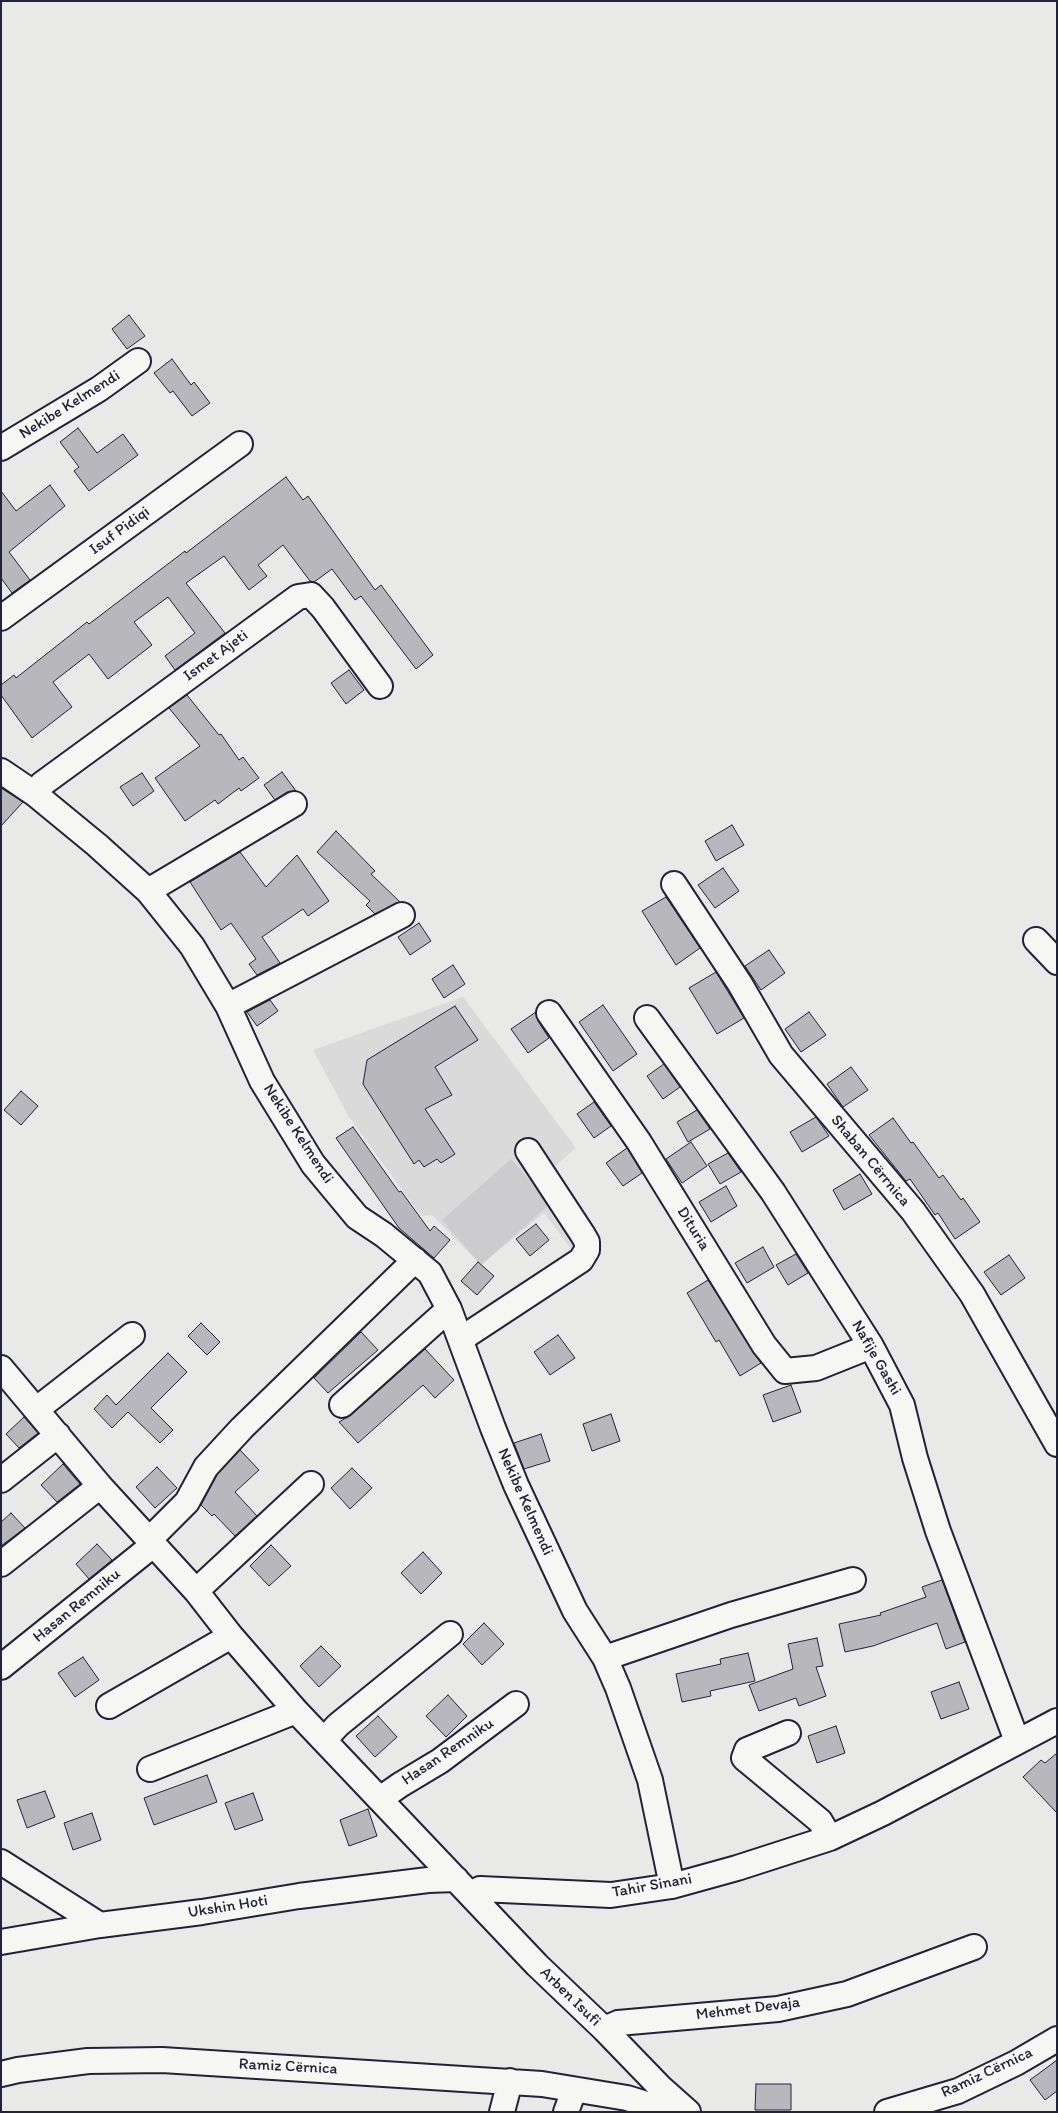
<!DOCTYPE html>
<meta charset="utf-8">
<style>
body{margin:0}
#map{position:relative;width:1058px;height:2113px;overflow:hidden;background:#e9e9e7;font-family:Itim,sans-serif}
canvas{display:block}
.frame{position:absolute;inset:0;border:2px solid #22223b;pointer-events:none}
</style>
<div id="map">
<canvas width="1058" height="2113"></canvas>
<div class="frame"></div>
</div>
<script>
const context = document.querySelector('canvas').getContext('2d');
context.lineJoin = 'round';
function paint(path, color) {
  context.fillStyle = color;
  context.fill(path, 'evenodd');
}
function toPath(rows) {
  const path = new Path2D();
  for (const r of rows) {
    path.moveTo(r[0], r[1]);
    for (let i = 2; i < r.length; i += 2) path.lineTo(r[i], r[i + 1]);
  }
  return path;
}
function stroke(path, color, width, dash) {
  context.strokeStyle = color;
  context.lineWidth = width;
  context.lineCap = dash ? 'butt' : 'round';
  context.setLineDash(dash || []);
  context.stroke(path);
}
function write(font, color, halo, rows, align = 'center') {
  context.font = font + ' Itim,sans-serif';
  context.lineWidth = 4;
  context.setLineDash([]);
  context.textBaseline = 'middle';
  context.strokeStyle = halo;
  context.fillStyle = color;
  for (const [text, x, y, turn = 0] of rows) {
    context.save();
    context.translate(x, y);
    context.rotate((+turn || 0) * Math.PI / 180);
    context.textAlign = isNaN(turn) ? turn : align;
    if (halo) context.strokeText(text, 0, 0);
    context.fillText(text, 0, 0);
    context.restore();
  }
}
paint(toPath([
 [463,997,576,1148,553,1168,597,1238,574,1253,544,1213,481,1265,432,1215,421,1216,349,1117,313,1050]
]), '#dadada');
paint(toPath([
 [511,1159,550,1204,481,1265,442,1220]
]), '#ccccce');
const building = toPath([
 [129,315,145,336,127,349,112,329,129,315],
 [172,359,191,385,194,382,210,403,192,416,173,391,170,393,154,373,172,359],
 [78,428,97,453,123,434,138,455,89,491,74,471,79,467,60,442,78,428],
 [286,477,303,500,308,496,375,590,381,585,433,655,416,669,361,596,355,600,332,569,314,582,310,581,283,545,258,565,267,576,249,590,224,556,186,583,225,633,175,670,165,656,195,633,168,597,134,622,152,645,108,679,89,654,53,682,72,707,32,738,1,695,1,685,14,675,16,678,87,622,89,624,185,551,186,553,286,477],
 [50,485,65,506,9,552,30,580,12,593,1,578,1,491,16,511,50,485],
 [349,670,364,690,346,704,331,683,349,670],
 [187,695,219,735,221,734,239,760,243,757,259,778,241,791,239,788,218,804,215,800,185,821,155,778,200,746,169,708,187,695],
 [282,772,296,791,287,792,275,800,264,785,282,772],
 [142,773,154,791,133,806,120,787,142,773],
 [1,788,23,802,1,826,1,788],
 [732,825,744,845,716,861,705,841,732,825],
 [336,831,375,871,371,874,400,902,375,914,366,905,370,901,317,852,336,831],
 [240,852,266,887,297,855,329,901,308,916,303,909,262,937,280,963,257,975,249,964,256,959,231,923,221,930,190,882,240,852],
 [723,868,739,891,715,908,698,885,723,868],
 [666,897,700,948,676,965,642,911,666,897],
 [419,923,431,941,410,955,398,937,419,923],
 [769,950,785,973,761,990,745,966,769,950],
 [453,965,465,984,444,998,432,979,453,965],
 [716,972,744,1018,717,1034,689,988,716,972],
 [270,1000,278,1011,257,1026,247,1012,270,1000],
 [603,1005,637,1054,613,1071,579,1022,603,1005],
 [455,1006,478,1040,435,1067,452,1095,425,1109,455,1154,441,1163,437,1159,424,1167,419,1160,414,1164,363,1084,367,1060,455,1006],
 [536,1012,538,1021,549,1038,528,1053,511,1029,536,1012],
 [809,1012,826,1035,801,1052,785,1029,809,1012],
 [664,1064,680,1087,663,1099,647,1076,664,1064],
 [851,1067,868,1090,843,1107,827,1084,851,1067],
 [21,1091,38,1106,21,1125,4,1110,21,1091],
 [594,1102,611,1126,594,1138,577,1114,594,1102],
 [697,1110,710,1129,688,1142,677,1122,697,1110],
 [816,1117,829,1136,802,1152,790,1132,816,1117],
 [893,1118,911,1143,913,1142,939,1178,943,1175,961,1200,963,1198,980,1222,955,1239,938,1213,935,1215,910,1179,906,1181,869,1135,893,1118],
 [353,1127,399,1192,401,1191,430,1231,434,1226,450,1240,434,1258,399,1228,336,1138,353,1127],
 [691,1142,707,1166,682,1183,666,1159,691,1142],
 [627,1148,642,1173,623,1186,606,1163,627,1148],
 [728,1153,741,1172,720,1184,708,1164,728,1153],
 [860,1174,872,1194,844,1210,833,1190,860,1174],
 [726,1186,737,1206,711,1222,699,1202,726,1186],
 [536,1224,549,1240,530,1256,516,1239,536,1224],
 [763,1247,774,1267,747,1283,735,1263,763,1247],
 [796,1254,808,1273,788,1285,776,1265,796,1254],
 [1009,1255,1025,1278,1001,1295,984,1272,1009,1255],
 [478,1262,494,1276,477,1295,461,1281,478,1262],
 [708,1280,761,1363,740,1376,719,1340,716,1342,687,1293,708,1280],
 [201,1323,220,1342,207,1355,188,1336,201,1323],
 [361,1332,378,1350,328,1393,314,1378,361,1332],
 [558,1335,575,1358,550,1375,534,1352,558,1335],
 [425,1349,454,1380,435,1398,423,1385,358,1443,339,1422,351,1415,425,1349],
 [168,1353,187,1372,151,1408,173,1430,160,1443,128,1412,112,1428,94,1409,107,1395,116,1405,168,1353],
 [791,1385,801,1412,773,1422,763,1395,791,1385],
 [611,1414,620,1441,592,1451,583,1424,611,1414],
 [24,1417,38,1433,19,1448,6,1434,24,1417],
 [541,1434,550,1461,524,1469,514,1443,541,1434],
 [240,1450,259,1470,235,1492,257,1516,235,1536,214,1514,212,1516,201,1505,217,1475,240,1450],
 [63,1464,80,1484,57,1502,41,1485,63,1464],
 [157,1467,177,1488,155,1508,136,1487,157,1467],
 [352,1468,372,1488,350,1509,331,1488,352,1468],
 [11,1513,25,1528,1,1546,1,1522,11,1513],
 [97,1544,112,1560,89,1579,76,1564,97,1544],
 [271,1545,291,1566,269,1586,250,1566,271,1545],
 [423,1552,442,1573,421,1594,401,1573,423,1552],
 [942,1580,965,1642,946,1649,937,1623,873,1646,845,1652,839,1624,881,1615,880,1613,926,1597,922,1587,942,1580],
 [484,1623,504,1644,482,1665,463,1644,484,1623],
 [817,1638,823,1666,816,1667,826,1696,799,1706,796,1698,759,1711,749,1685,793,1669,788,1644,817,1638],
 [321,1646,341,1666,319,1687,300,1666,321,1646],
 [748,1653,755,1681,710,1691,711,1696,682,1702,676,1674,721,1664,720,1659,748,1653],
 [83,1657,99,1680,75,1697,58,1673,83,1657],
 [959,1682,969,1709,941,1719,931,1692,959,1682],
 [448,1695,467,1716,446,1737,426,1716,448,1695],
 [378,1716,397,1737,375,1757,356,1736,378,1716],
 [836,1726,845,1753,817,1763,808,1736,836,1726],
 [1057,1753,1057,1813,1023,1777,1041,1760,1045,1763,1057,1753],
 [207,1775,217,1802,154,1825,144,1798,207,1775],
 [45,1791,55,1817,27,1828,17,1800,45,1791],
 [253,1793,263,1820,235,1830,225,1803,253,1793],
 [368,1809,377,1836,349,1846,340,1820,368,1809],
 [92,1813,101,1840,73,1850,64,1823,92,1813],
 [1057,2060,1057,2091,1045,2100,1030,2080,1057,2060],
 [756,2084,791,2084,791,2110,755,2110,756,2084]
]);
paint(building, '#b8b8bc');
stroke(building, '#22223b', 1);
const minor = toPath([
 [1,448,99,389,138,361],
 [1,618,240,444],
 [1,771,35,794,97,845,148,891,192,946,228,1006,262,1081,313,1164,357,1217,384,1235,430,1273,449,1309,493,1428,516,1485,575,1611,605,1658,618,1688,650,1780,672,1886],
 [35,794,42,784,298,597,311,595,323,608,380,686],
 [674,884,740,984,781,1055,913,1211,972,1294,1057,1444],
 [148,891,294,804],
 [1036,940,1057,962],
 [228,1006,402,915],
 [549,1013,639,1142,764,1345,785,1371,816,1368,871,1346],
 [647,1018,773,1192,871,1346,902,1405,915,1458,938,1531,1017,1741],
 [461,1339,581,1260,587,1250,587,1242,583,1235,528,1151],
 [1,1368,100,1486,196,1591,231,1636,296,1711,537,1965,604,2029,661,2088,688,2112],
 [342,1405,449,1309],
 [37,1409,132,1335],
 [1,1480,58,1435],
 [149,1540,187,1502,206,1467,242,1428,415,1260],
 [1,1564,100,1486],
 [196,1591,311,1484],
 [605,1658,731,1615,853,1580],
 [1,1667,153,1545],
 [109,1706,231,1636],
 [788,1733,747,1750,744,1758,820,1821,830,1838],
 [324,1740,338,1725,450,1634],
 [150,1769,296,1711],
 [380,1799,400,1785,440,1761,516,1704],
 [1,1862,100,1925],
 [470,1894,480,1889,611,1895,672,1886,737,1868,830,1838,883,1813,1057,1721],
 [1,1942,100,1925,202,1912,299,1896,428,1880,456,1879],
 [604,2029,618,2023,778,2009,847,1994,974,1947],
 [1,2074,18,2070,88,2061,162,2060,542,2084,627,2098,672,2112],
 [502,2112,510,2081],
 [566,2112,574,2090],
 [887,2112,958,2091,1016,2063,1057,2039]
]);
stroke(minor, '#22223b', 28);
stroke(minor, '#f6f6f2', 24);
write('16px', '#22223b', '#f6f6f2', [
 ["Nekibe Kelmendi",70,405,-32],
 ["Isuf Pidiqi",120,531,-36],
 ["Ismet Ajeti",216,656,-36],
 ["Nekibe Kelmendi",298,1134,57],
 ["Shaban Cërrnica",870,1161,50],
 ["Dituria",693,1229,58],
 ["Nafije Gashi",876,1358,60],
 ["Nekibe Kelmendi",525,1502,66],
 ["Hasan Remniku",77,1606,-39],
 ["Hasan Remniku",448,1752,-34],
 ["Tahir Sinani",652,1886,-10],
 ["Ukshin Hoti",228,1907,-9],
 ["Arben Isufi",570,1997,44],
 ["Mehmet Devaja",748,2009,-7],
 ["Ramiz Cërnica",288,2067,3],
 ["Ramiz Cërnica",987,2073,-25]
]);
</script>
